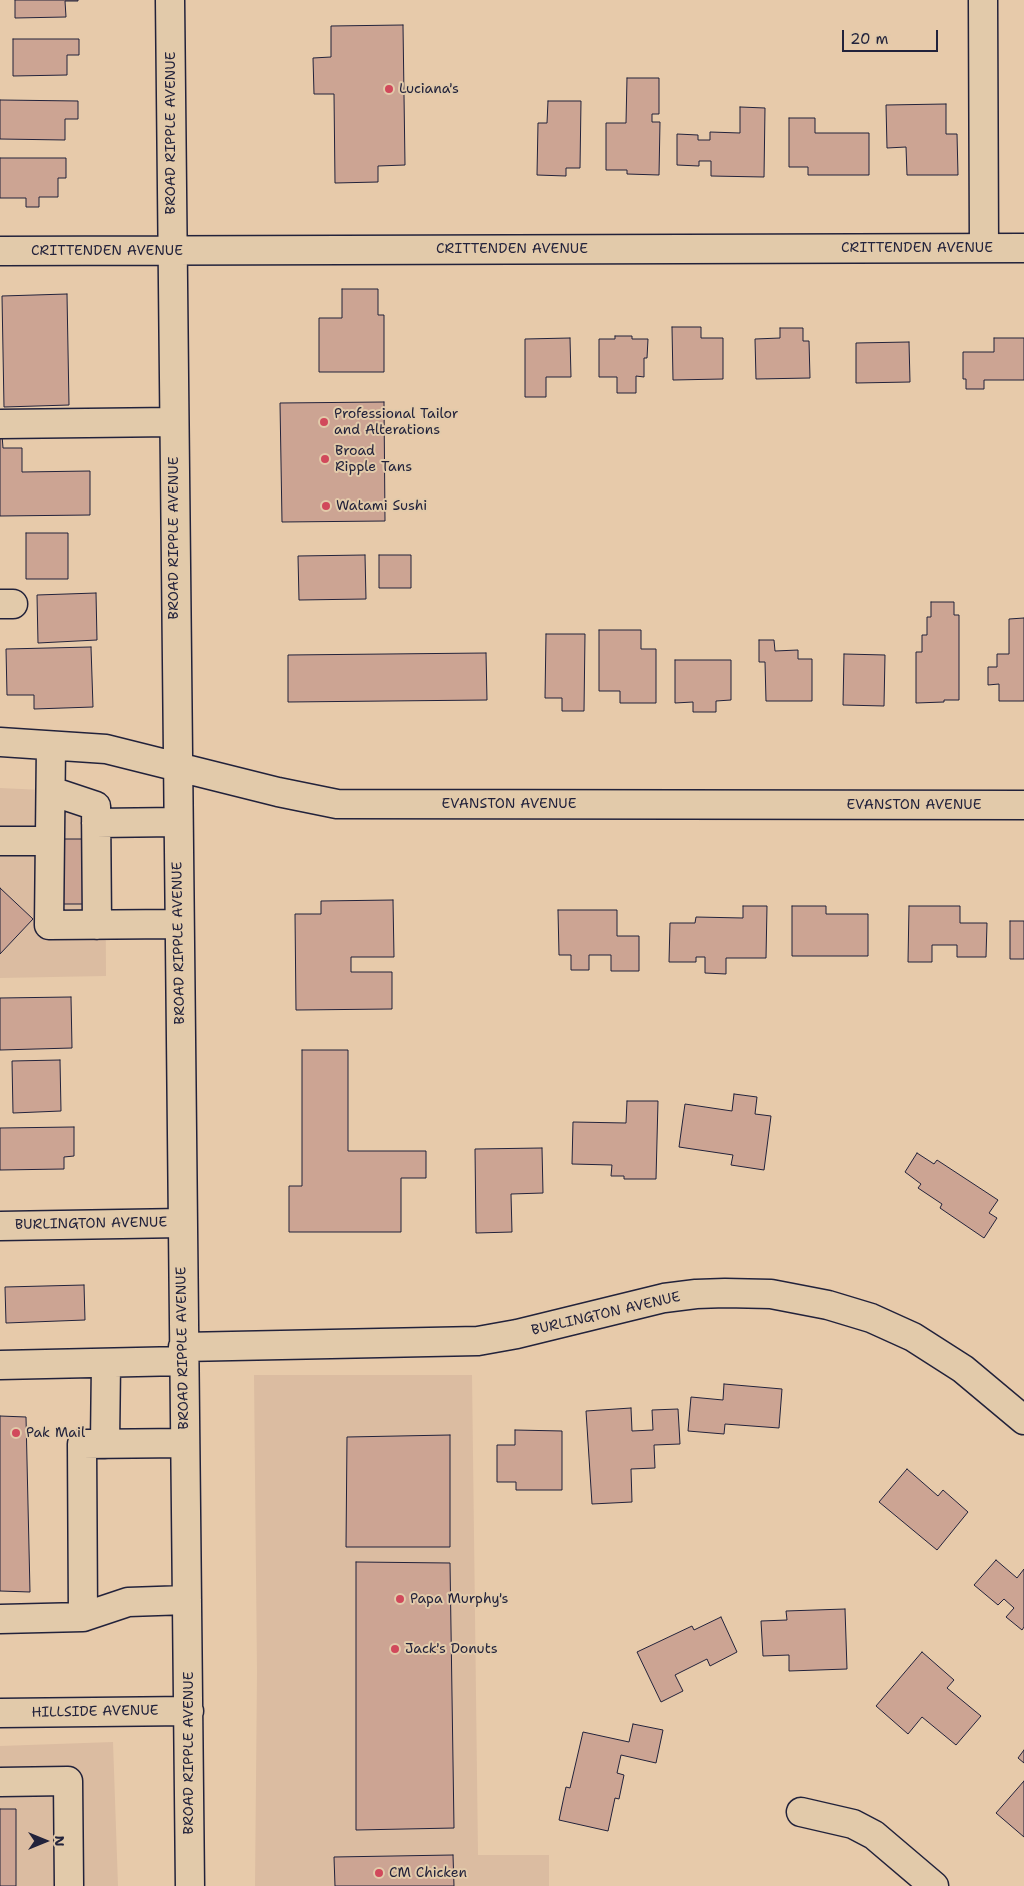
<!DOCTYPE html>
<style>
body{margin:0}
#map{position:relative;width:1024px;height:1886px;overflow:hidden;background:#e7caaa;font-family:"Shantell Sans",sans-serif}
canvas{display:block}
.north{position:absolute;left:20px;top:1816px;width:50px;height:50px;-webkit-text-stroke:4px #e2caaa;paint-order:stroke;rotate:90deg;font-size:14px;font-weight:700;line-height:20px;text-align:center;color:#22223b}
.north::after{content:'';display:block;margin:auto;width:18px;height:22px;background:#22223b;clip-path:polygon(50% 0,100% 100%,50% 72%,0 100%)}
.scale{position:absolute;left:842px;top:30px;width:96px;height:22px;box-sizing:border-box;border:2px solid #22223b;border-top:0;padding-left:6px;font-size:15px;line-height:18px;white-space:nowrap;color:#22223b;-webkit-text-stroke:4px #e2caaa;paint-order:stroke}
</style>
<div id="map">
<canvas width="1024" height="1886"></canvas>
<div class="north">N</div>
<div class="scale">20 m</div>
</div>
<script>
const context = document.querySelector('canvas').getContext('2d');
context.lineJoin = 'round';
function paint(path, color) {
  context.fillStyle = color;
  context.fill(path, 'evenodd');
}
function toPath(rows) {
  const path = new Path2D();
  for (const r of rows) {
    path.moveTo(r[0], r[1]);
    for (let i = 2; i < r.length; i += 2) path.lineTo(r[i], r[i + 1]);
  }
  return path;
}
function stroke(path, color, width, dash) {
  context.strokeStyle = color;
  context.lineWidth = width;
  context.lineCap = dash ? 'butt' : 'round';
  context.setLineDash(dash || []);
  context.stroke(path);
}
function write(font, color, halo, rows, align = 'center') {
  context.font = font + ' "Shantell Sans",sans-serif';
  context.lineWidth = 4;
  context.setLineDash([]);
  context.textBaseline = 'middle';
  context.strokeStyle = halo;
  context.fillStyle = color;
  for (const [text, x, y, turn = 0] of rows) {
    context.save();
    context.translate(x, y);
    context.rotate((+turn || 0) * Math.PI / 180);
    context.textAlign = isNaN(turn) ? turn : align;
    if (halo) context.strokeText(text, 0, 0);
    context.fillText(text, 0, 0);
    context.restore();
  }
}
paint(toPath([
 [0,788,105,793,106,976,0,978],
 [254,1375,472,1375,478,1855,549,1855,549,1886,255,1886,257,1672],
 [113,1742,118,1886,0,1886,0,1746]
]), '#dbbca1');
const building = toPath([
 [15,0,78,0,78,1,65,1,66,17,15,18,15,0],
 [403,25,405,165,378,166,378,182,335,183,334,94,314,94,313,58,331,57,331,26,403,25],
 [13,39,79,39,79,55,67,55,67,75,13,76,13,39],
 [627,78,659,78,659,114,652,114,652,122,660,122,659,175,627,174,627,170,606,170,606,123,626,123,627,78],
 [0,100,78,101,78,119,65,119,65,140,0,139,0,100],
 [548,101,581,101,580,168,566,168,566,176,537,175,538,123,547,123,548,101],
 [946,104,946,134,957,134,958,175,907,175,906,147,887,148,886,105,946,104],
 [740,107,765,108,764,177,711,176,711,161,699,161,699,166,677,165,677,134,698,135,698,140,710,140,710,132,740,133,740,107],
 [789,118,815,118,815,133,869,133,869,175,808,175,808,167,789,167,789,118],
 [0,158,66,158,66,178,58,178,58,197,39,197,39,207,26,207,26,198,0,198,0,158],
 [342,289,378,289,378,315,384,315,384,372,319,372,319,318,342,318,342,289],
 [67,294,69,405,4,407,2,296,67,294],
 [672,327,701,327,701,338,723,338,723,379,673,380,672,327],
 [780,328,803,328,803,341,809,341,810,378,756,379,755,339,780,338,780,328],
 [615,336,632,336,632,339,648,339,647,358,644,358,644,377,636,376,636,393,617,393,617,377,599,377,599,339,615,339,615,336],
 [570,338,571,377,546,377,546,397,525,397,525,339,570,338],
 [994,338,1024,338,1024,380,984,380,984,389,966,389,966,379,963,379,963,352,994,352,994,338],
 [909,342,910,382,856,383,856,343,909,342],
 [384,402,385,521,282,522,280,403,384,402],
 [0,435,2,435,3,448,22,448,22,472,90,471,90,515,0,516,0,435],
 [26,533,68,533,68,579,26,579,26,533],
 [365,555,366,599,299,600,298,556,365,555],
 [379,555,411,555,411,588,379,588,379,555],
 [96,593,97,640,38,643,37,595,96,593],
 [931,602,954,602,954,615,959,615,959,700,944,700,944,702,916,703,916,652,922,652,922,635,927,635,927,617,931,617,931,602],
 [1024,618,1024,701,999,701,999,684,988,685,988,667,997,667,997,654,1009,654,1009,619,1024,618],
 [599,630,641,630,641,649,656,649,656,703,620,703,620,691,599,691,599,630],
 [546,634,585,634,584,711,562,711,562,698,545,698,546,634],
 [759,640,774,640,775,651,798,650,798,659,812,659,812,701,766,701,765,662,759,662,759,640],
 [91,647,93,707,34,709,34,695,7,695,6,649,91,647],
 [486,653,487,700,288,702,288,655,486,653],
 [844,654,885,655,884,706,843,705,844,654],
 [675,660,731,660,731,700,716,701,716,712,693,712,693,702,675,703,675,660],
 [53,839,89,839,89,904,53,904,53,839],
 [0,888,33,919,0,954,0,888],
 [393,900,394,957,351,957,351,972,392,972,392,1009,296,1010,295,914,321,914,321,901,393,900],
 [743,906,767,906,766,958,726,958,726,974,705,973,705,957,696,957,696,962,669,962,670,923,695,923,696,917,743,918,743,906],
 [792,906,826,906,826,914,868,914,868,956,792,956,792,906],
 [909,906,960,906,960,923,987,923,986,957,957,957,957,945,932,945,932,962,908,962,909,906],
 [558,910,617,910,617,936,639,936,639,971,611,971,611,955,589,955,589,970,571,970,571,955,559,955,558,910],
 [1010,921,1024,921,1024,959,1010,959,1010,921],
 [71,997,72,1048,0,1050,0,998,71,997],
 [302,1050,348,1050,348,1151,426,1151,426,1178,401,1178,401,1232,289,1232,289,1186,302,1186,302,1050],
 [60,1060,61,1111,13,1113,12,1061,60,1060],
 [734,1094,757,1097,755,1114,771,1116,764,1170,731,1165,733,1155,679,1147,685,1104,732,1111,734,1094],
 [627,1101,658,1101,656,1179,624,1179,624,1176,611,1176,612,1165,572,1164,573,1122,626,1123,627,1101],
 [74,1127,74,1156,64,1157,64,1169,0,1170,0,1128,74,1127],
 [542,1148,543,1193,511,1194,512,1232,476,1233,475,1149,542,1148],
 [917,1153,934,1164,937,1160,998,1200,989,1213,997,1218,984,1238,940,1208,942,1204,918,1188,921,1184,905,1172,917,1153],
 [84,1285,85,1320,6,1323,5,1287,84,1285],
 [724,1384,782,1389,779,1428,725,1424,724,1434,688,1431,691,1397,723,1400,724,1384],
 [631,1408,632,1431,653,1430,652,1410,678,1409,680,1444,654,1445,655,1468,631,1469,632,1502,592,1504,586,1411,631,1408],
 [0,1416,26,1417,30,1592,0,1591,0,1416],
 [515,1430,562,1431,562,1490,516,1490,516,1482,497,1482,497,1445,515,1445,515,1430],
 [450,1435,450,1547,346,1547,347,1437,450,1435],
 [907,1469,938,1496,943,1490,968,1512,937,1550,879,1502,907,1469],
 [996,1560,1017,1578,1024,1569,1024,1627,1022,1630,1006,1617,1014,1608,1004,1599,998,1605,974,1585,996,1560],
 [356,1562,450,1563,454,1828,356,1830,356,1562],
 [845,1609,847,1669,789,1671,789,1655,763,1656,761,1621,787,1620,786,1611,845,1609],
 [721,1617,737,1652,710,1666,707,1659,675,1675,683,1691,661,1702,637,1652,692,1626,694,1630,721,1617],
 [922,1652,954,1680,947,1688,981,1716,956,1745,922,1717,908,1734,876,1706,922,1652],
 [633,1724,663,1730,656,1763,621,1755,617,1773,624,1775,619,1799,615,1798,608,1831,559,1820,566,1787,570,1788,583,1732,629,1742,633,1724],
 [1024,1750,1024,1763,1018,1758,1024,1750],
 [1024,1781,1024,1837,996,1813,1024,1781],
 [0,1809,16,1809,16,1886,0,1886,0,1809],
 [453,1855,454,1886,335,1886,334,1857,453,1855]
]);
paint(building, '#cca493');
stroke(building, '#22223b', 1);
const minor = toPath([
 [170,0,190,1886],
 [983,0,984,248],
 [0,251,1024,248],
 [0,424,173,422],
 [0,604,13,604],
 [0,742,106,749,278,792,337,804,1024,805],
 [51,746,49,925,178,924],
 [51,791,96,806,97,925],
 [96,823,177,822],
 [0,841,49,841],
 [0,1226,182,1223],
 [183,1347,478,1341,517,1334,664,1298,696,1294,725,1293,771,1294,828,1305,871,1318,913,1337,963,1369,1024,1420],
 [0,1365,183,1361],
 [105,1444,106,1363],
 [83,1617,82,1444,185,1443],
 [0,1619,83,1617,128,1602,187,1600],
 [0,1713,189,1711],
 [0,1782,68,1781,69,1886],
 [801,1812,853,1824,874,1835,934,1886]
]);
stroke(minor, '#22223b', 31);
stroke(minor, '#e2caaa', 28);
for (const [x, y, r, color] of [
 [389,89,5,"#d1495b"],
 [324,422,5,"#d1495b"],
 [325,459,5,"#d1495b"],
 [326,506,5,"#d1495b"],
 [16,1433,5,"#d1495b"],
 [400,1599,5,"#d1495b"],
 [395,1649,5,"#d1495b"],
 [379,1873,5,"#d1495b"]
]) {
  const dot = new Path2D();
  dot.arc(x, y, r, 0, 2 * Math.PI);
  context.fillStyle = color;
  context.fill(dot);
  stroke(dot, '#e2caaa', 2);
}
write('14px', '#22223b', '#e2caaa', [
 ["Luciana's",399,89],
 ["Professional Tailor",334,414],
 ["and Alterations",334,430],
 ["Broad",335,451],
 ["Ripple Tans",335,467],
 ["Watami Sushi",336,506],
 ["Pak Mail",26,1433],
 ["Papa Murphy's",410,1599],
 ["Jack's Donuts",405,1649],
 ["CM Chicken",389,1873]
], 'left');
write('14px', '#22223b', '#e2caaa', [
 ["BROAD RIPPLE AVENUE",171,133,-90],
 ["CRITTENDEN AVENUE",917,248],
 ["CRITTENDEN AVENUE",512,249],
 ["CRITTENDEN AVENUE",107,251],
 ["BROAD RIPPLE AVENUE",174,538,-90],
 ["EVANSTON AVENUE",509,804],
 ["EVANSTON AVENUE",914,805],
 ["BROAD RIPPLE AVENUE",179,943,-91],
 ["BURLINGTON AVENUE",91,1224,-1],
 ["BURLINGTON AVENUE",606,1314,-13],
 ["BROAD RIPPLE AVENUE",183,1348,-91],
 ["HILLSIDE AVENUE",95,1712,-1],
 ["BROAD RIPPLE AVENUE",189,1753,-90]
]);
</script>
